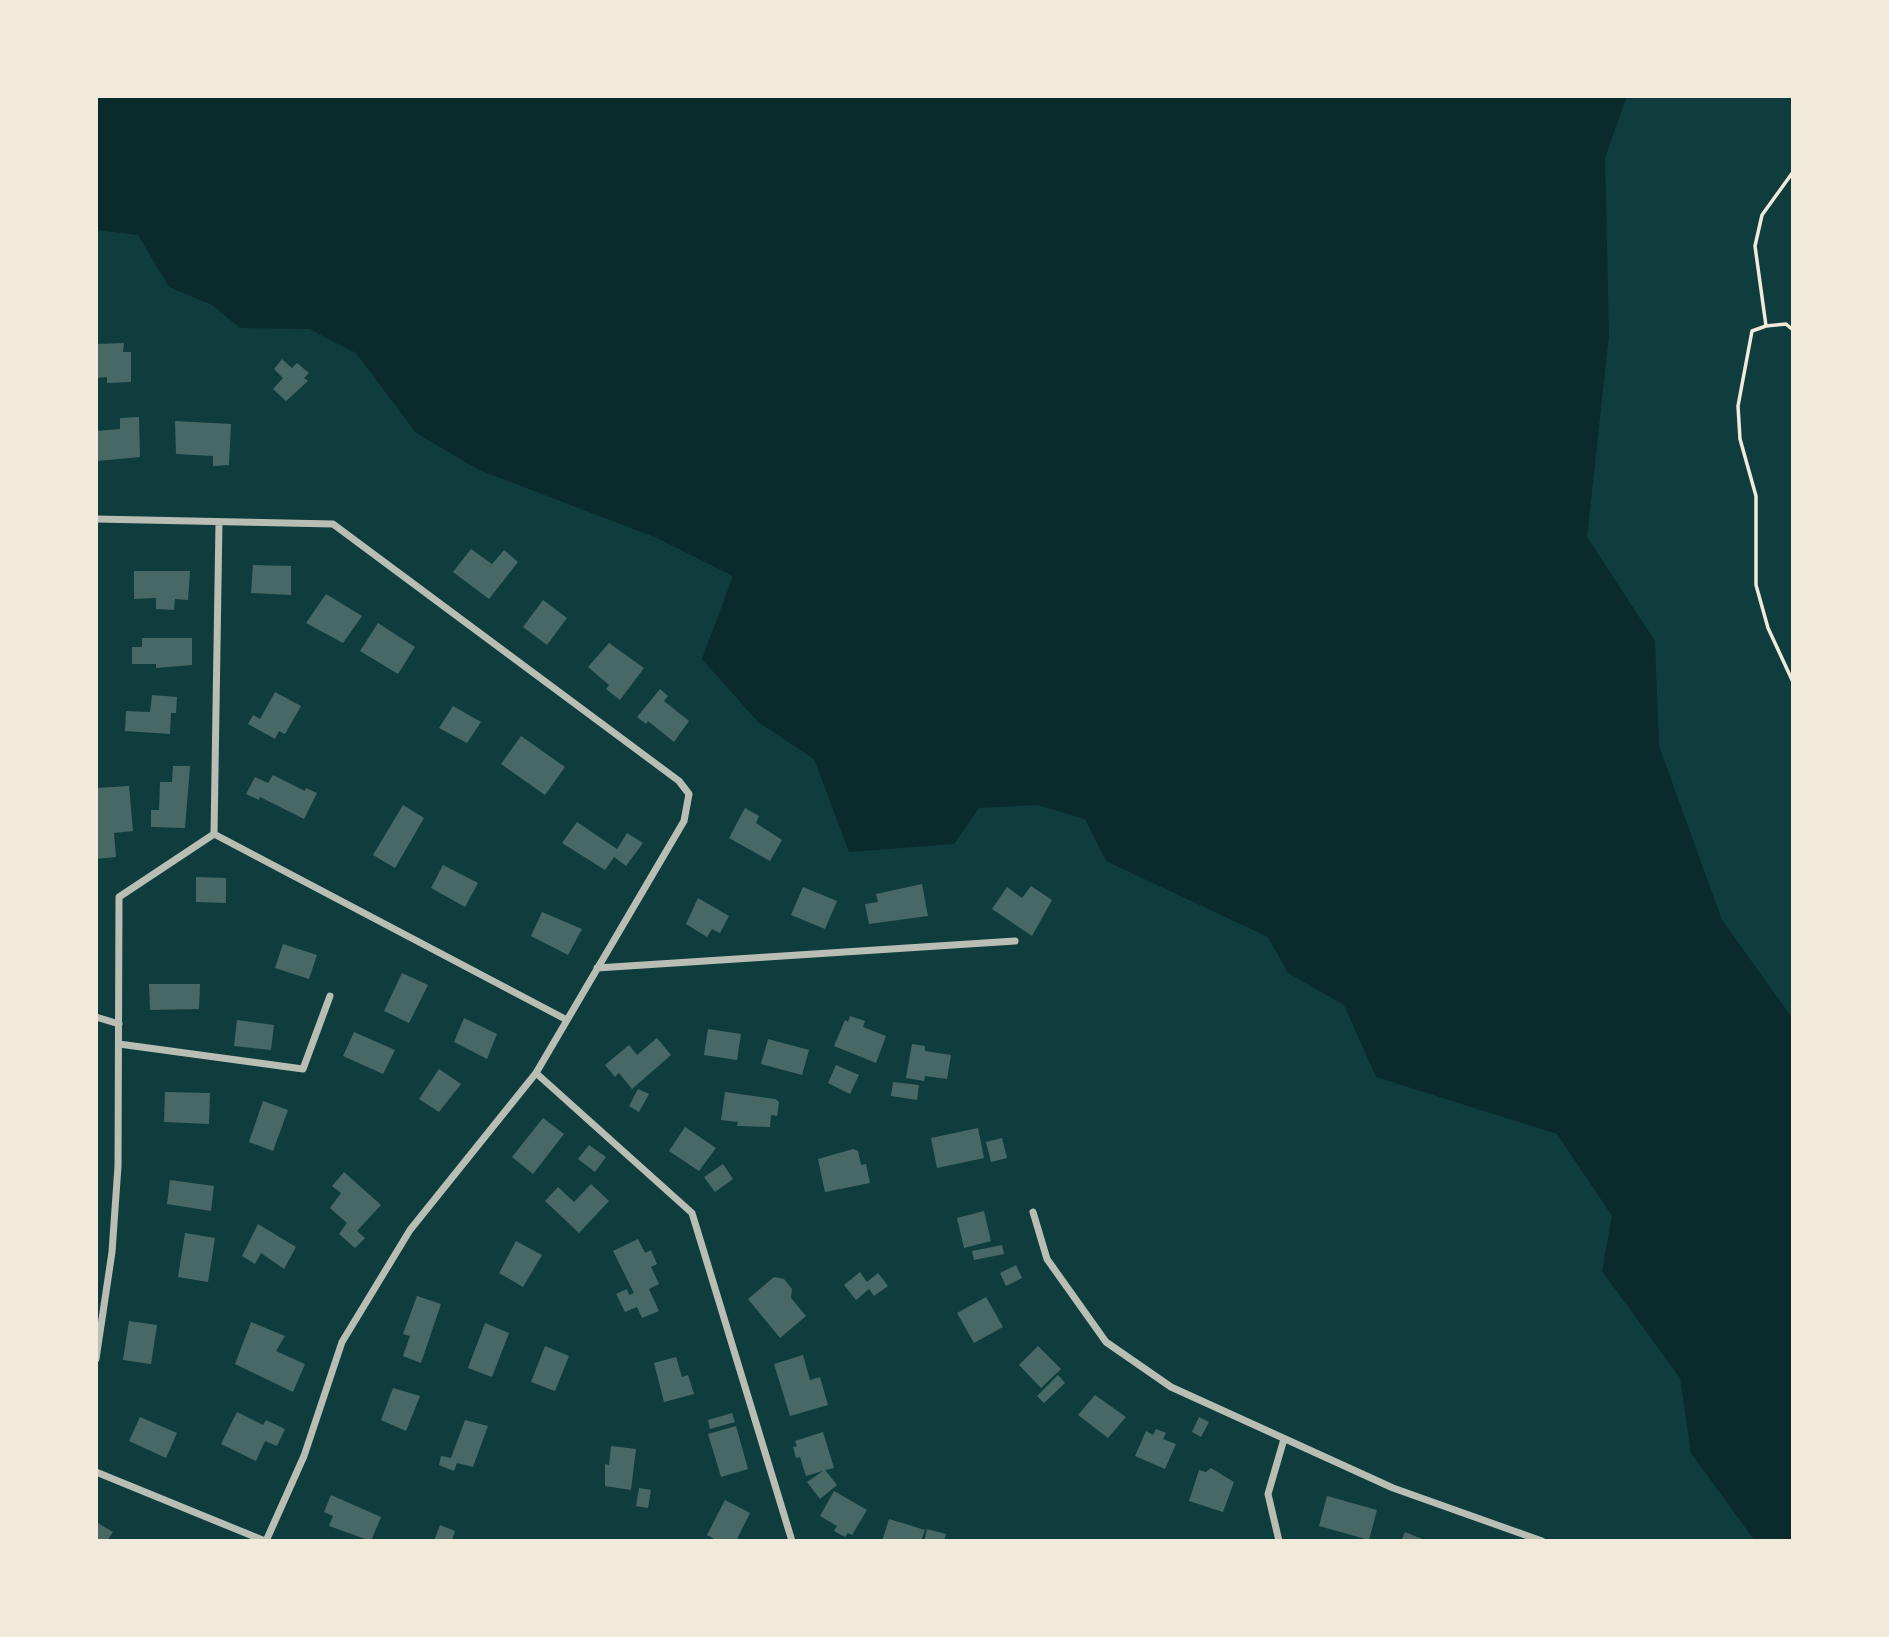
<!DOCTYPE html>
<style>
body{margin:0}
#map{position:relative;width:1889px;height:1637px;overflow:hidden;background:#0f3d3e;font-family:"Noto Sans",sans-serif}
canvas{display:block}
.frame{position:absolute;inset:0;border:98px solid #f1e9da;pointer-events:none}
</style>
<div id="map">
<canvas width="1889" height="1637"></canvas>
<div class="frame"></div>
</div>
<script>
const context = document.querySelector('canvas').getContext('2d');
context.lineJoin = 'round';
function paint(path, color) {
  context.fillStyle = color;
  context.fill(path, 'evenodd');
}
function toPath(rows) {
  const path = new Path2D();
  for (const r of rows) {
    path.moveTo(r[0], r[1]);
    for (let i = 2; i < r.length; i += 2) path.lineTo(r[i], r[i + 1]);
  }
  return path;
}
function stroke(path, color, width, dash) {
  context.strokeStyle = color;
  context.lineWidth = width;
  context.lineCap = dash ? 'butt' : 'round';
  context.setLineDash(dash || []);
  context.stroke(path);
}
paint(toPath([
 [96,96,1627,96,1605,158,1609,335,1587,537,1655,641,1659,746,1722,920,1793,1019,1793,1541,1755,1541,1691,1453,1680,1378,1602,1271,1612,1216,1557,1134,1376,1077,1344,1005,1288,973,1268,937,1106,861,1085,819,1037,805,979,808,954,844,849,852,814,759,758,722,702,659,733,576,657,538,479,470,416,433,356,353,309,329,240,328,212,305,169,287,138,235,96,230]
]), '#0a2a2b');
paint(toPath([
 [124,343,123,352,131,352,131,382,107,383,107,377,96,378,96,344],
 [282,359,292,368,297,363,309,373,304,378,308,381,286,401,273,389,283,378,274,369],
 [139,417,140,457,97,461,96,431,120,429,120,418],
 [175,421,231,424,229,465,213,466,213,456,176,454],
 [471,549,492,564,504,550,518,562,489,599,453,572],
 [253,565,291,566,291,595,251,593],
 [134,571,190,571,188,600,175,599,174,610,156,609,156,598,134,599],
 [326,594,362,616,343,643,306,623],
 [543,600,567,618,547,645,523,627],
 [378,623,415,647,398,674,360,651],
 [142,638,192,638,192,665,156,668,156,664,132,664,132,647,142,647],
 [609,643,644,668,620,700,606,689,609,685,588,667],
 [660,689,668,696,664,701,689,721,674,742,648,721,646,724,637,717],
 [275,692,301,706,285,734,279,731,275,739,248,724,253,715,260,719],
 [152,695,177,697,176,713,171,713,170,734,125,731,126,711,150,712],
 [453,706,481,722,467,743,439,728],
 [521,736,565,767,545,795,501,764],
 [173,766,190,766,185,828,151,827,151,810,159,810,160,782,172,782],
 [273,775,305,791,306,788,317,793,304,819,260,797,259,800,246,794,255,777,268,783],
 [129,786,133,831,114,833,116,857,96,859,96,788],
 [403,805,424,818,395,868,373,855],
 [745,808,759,816,756,823,782,840,770,861,729,838],
 [577,822,617,849,627,833,643,843,626,866,614,857,605,870,562,843],
 [443,865,478,883,465,907,431,888],
 [196,877,226,878,226,903,196,902],
 [922,884,928,916,869,924,865,904,878,902,876,894],
 [1031,886,1052,900,1032,936,992,909,1007,887,1022,898],
 [803,887,837,901,825,929,791,915],
 [698,898,729,916,720,933,712,929,707,937,686,924],
 [542,912,582,929,568,955,531,936],
 [283,944,317,955,309,979,275,968],
 [402,973,428,985,409,1023,384,1011],
 [149,984,200,984,199,1009,150,1010],
 [850,1016,865,1021,863,1027,886,1036,876,1063,834,1046,845,1020,848,1022],
 [464,1018,497,1034,487,1059,454,1042],
 [237,1020,274,1025,271,1050,234,1046],
 [708,1029,741,1034,737,1060,704,1055],
 [354,1032,395,1050,383,1074,343,1056],
 [657,1038,671,1055,632,1089,619,1073,615,1077,605,1065,629,1045,637,1055],
 [768,1039,809,1050,802,1075,761,1064],
 [912,1044,925,1046,925,1051,951,1055,947,1079,925,1076,924,1081,906,1078],
 [836,1065,859,1075,850,1094,828,1083],
 [439,1069,461,1084,439,1112,419,1099],
 [893,1082,919,1085,917,1100,891,1096],
 [638,1089,649,1094,639,1112,629,1106],
 [165,1092,210,1093,209,1124,164,1122],
 [725,1092,775,1099,779,1102,777,1116,771,1115,770,1127,737,1126,738,1122,721,1120],
 [263,1101,288,1110,273,1151,249,1142],
 [543,1118,564,1134,533,1174,512,1157],
 [685,1127,716,1148,699,1171,669,1151],
 [978,1128,984,1158,937,1168,931,1138],
 [1002,1138,1007,1158,991,1162,986,1142],
 [589,1145,606,1157,595,1172,578,1159],
 [853,1149,858,1151,861,1165,866,1164,870,1183,825,1192,818,1159],
 [723,1164,733,1179,715,1192,704,1177],
 [344,1172,381,1205,357,1231,365,1238,355,1248,339,1234,347,1223,330,1208,341,1193,332,1186],
 [170,1180,214,1186,211,1211,167,1204],
 [591,1184,609,1201,579,1233,545,1201,558,1187,574,1202],
 [984,1211,991,1241,964,1248,957,1218],
 [258,1224,296,1247,284,1269,261,1253,255,1264,242,1256],
 [185,1233,215,1238,208,1282,178,1277],
 [638,1239,645,1253,651,1250,657,1264,651,1267,659,1284,649,1289,659,1311,642,1318,637,1307,625,1312,616,1294,627,1289,629,1295,634,1293,613,1251],
 [516,1241,542,1255,523,1287,499,1273],
 [1002,1245,1004,1254,974,1260,972,1251],
 [1016,1265,1022,1278,1006,1286,1000,1273],
 [860,1272,867,1282,878,1273,888,1286,874,1296,869,1289,856,1300,844,1285],
 [774,1277,784,1279,792,1289,791,1298,806,1316,780,1338,748,1299],
 [417,1296,441,1304,421,1363,403,1356,410,1336,403,1334],
 [986,1297,1003,1327,974,1343,957,1313],
 [129,1321,157,1325,151,1364,123,1360],
 [251,1322,285,1336,276,1351,305,1364,293,1392,235,1364],
 [485,1323,509,1333,492,1377,468,1368],
 [545,1346,569,1356,555,1391,531,1382],
 [1038,1346,1061,1369,1041,1388,1019,1365],
 [803,1355,810,1380,820,1377,828,1405,790,1416,774,1364],
 [676,1357,682,1377,688,1375,694,1394,664,1402,654,1363],
 [1058,1375,1065,1383,1044,1403,1037,1396],
 [393,1388,420,1396,406,1431,381,1420],
 [1095,1395,1126,1417,1108,1438,1078,1415],
 [237,1412,263,1425,266,1420,285,1429,277,1446,265,1441,256,1461,221,1444],
 [732,1413,735,1422,710,1429,708,1420],
 [140,1417,177,1433,166,1458,129,1441],
 [1199,1417,1209,1422,1201,1437,1192,1432],
 [465,1420,488,1426,473,1467,457,1463,454,1471,439,1465,441,1456,451,1458],
 [736,1426,748,1469,721,1477,708,1434],
 [1156,1429,1166,1433,1163,1439,1176,1444,1165,1469,1135,1456,1146,1431,1153,1435],
 [823,1432,834,1468,825,1470,837,1485,820,1499,807,1482,823,1471,806,1476,800,1457,796,1458,793,1447,797,1446,795,1441],
 [611,1446,636,1449,631,1490,605,1486,605,1464,609,1465],
 [1211,1468,1234,1482,1223,1512,1189,1501,1199,1470,1206,1472],
 [639,1488,651,1490,648,1508,636,1506],
 [834,1491,867,1510,852,1535,848,1533,845,1537,834,1531,837,1526,820,1516],
 [331,1495,381,1517,371,1541,329,1526,333,1516,324,1512],
 [1327,1496,1377,1510,1369,1540,1319,1526],
 [725,1500,750,1513,736,1541,718,1541,707,1535],
 [889,1519,925,1530,921,1541,882,1541],
 [96,1522,113,1532,107,1541,96,1541],
 [440,1525,455,1531,452,1541,434,1541],
 [927,1529,946,1534,944,1541,924,1541],
 [1405,1532,1427,1541,1401,1541]
]), '#486865');
stroke(toPath([
 [1766,326,1755,246,1762,215,1793,172],
 [1793,330,1786,324,1766,326,1752,331,1738,406,1740,439,1756,496,1756,585,1768,628,1793,682]
]), '#f1e9da', 3.5);
stroke(toPath([
 [96,519,333,524,679,781,689,794,684,821,536,1073,410,1230,342,1342,304,1456,266,1541],
 [214,834,567,1020],
 [597,968,1015,941],
 [96,1017,119,1024],
 [119,1044,303,1069,330,996],
 [536,1073,692,1213,792,1541],
 [1033,1212,1047,1259,1106,1342,1171,1387,1393,1488,1542,1541],
 [96,1359,112,1252,118,1166,119,897,214,834,219,522],
 [96,1472,265,1541],
 [1279,1541,1268,1494,1284,1439]
]), '#b8beb3', 7);
</script>
